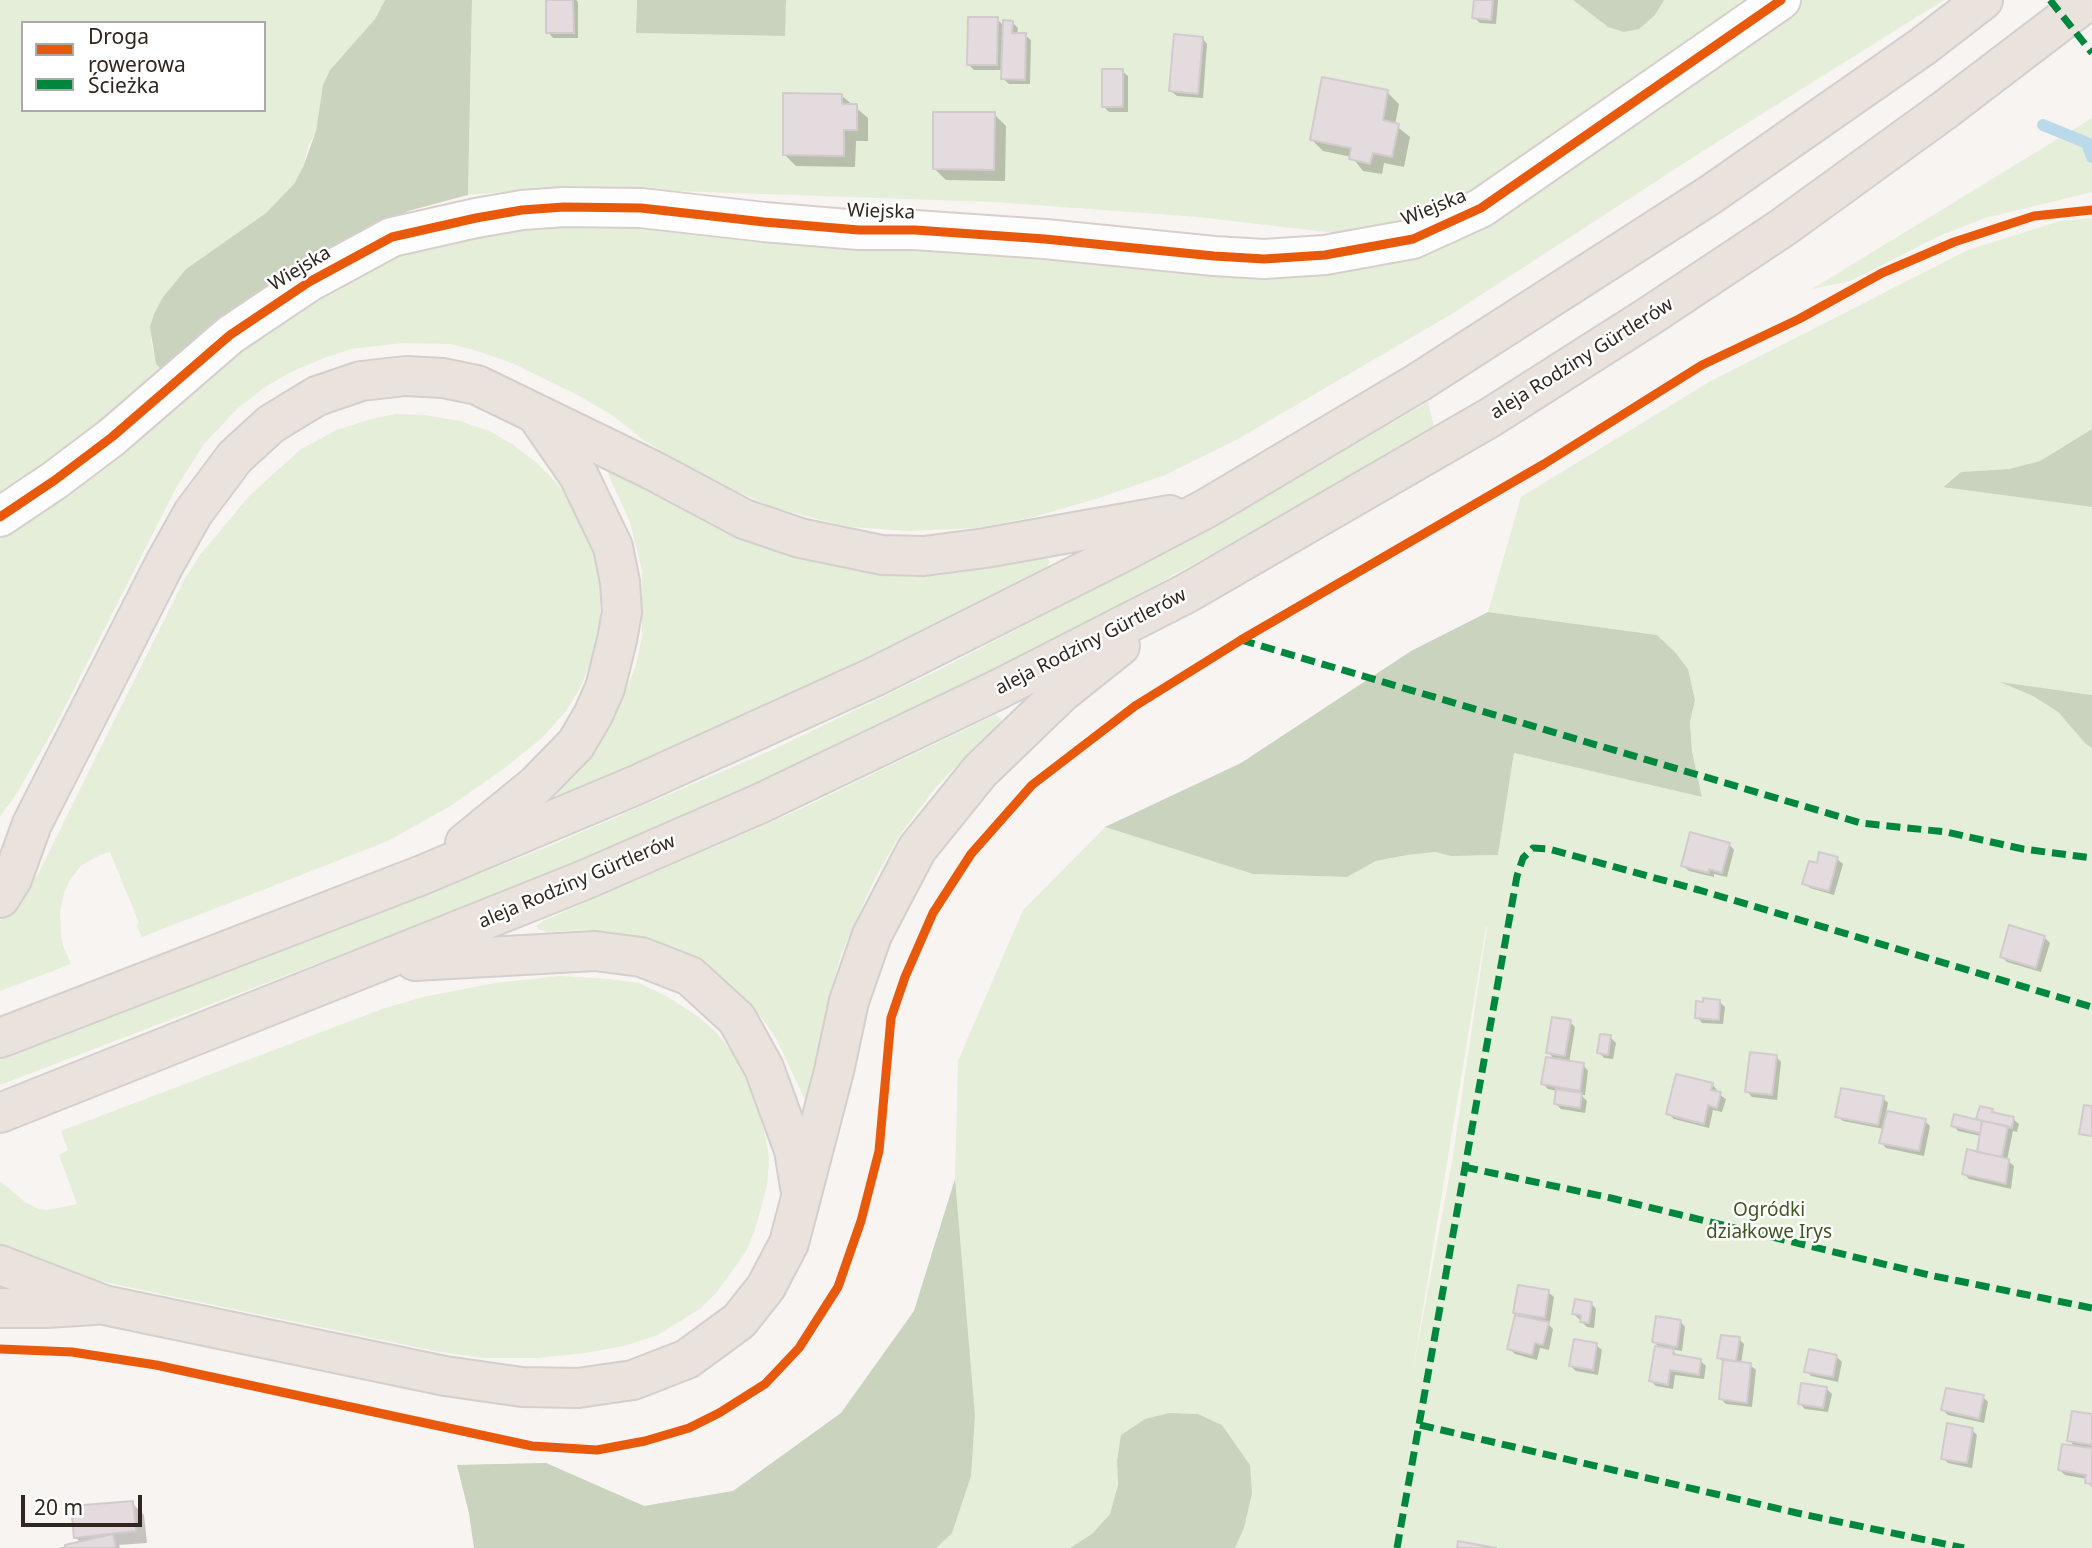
<!DOCTYPE html>
<meta charset="utf-8">
<style>
body{margin:0}
#map{position:relative;width:2092px;height:1548px;overflow:hidden;background:#f8f4f2;font-family:"Noto Sans",sans-serif}
canvas{display:block}
.legend{position:absolute;left:21px;top:21px;width:245px;height:91px;box-sizing:border-box;background:#fff;border:2px solid #ada8a5;margin:0;padding:9px 12px;list-style:none;font-size:21px;color:#31251f}
.legend li{display:flex;align-items:center;gap:14px;height:35px}
.legend b{width:35px;border:2px solid #ada8a5}
.scale{position:absolute;left:21px;top:1495px;width:121px;height:32px;box-sizing:border-box;border:4px solid #31251f;border-top:0;padding-left:9px;font-size:21px;line-height:24px;white-space:nowrap;color:#31251f;-webkit-text-stroke:5px #fff;paint-order:stroke}
</style>
<div id="map">
<canvas width="2092" height="1548"></canvas>
<ul class="legend">
<li><b style="height:9px;background:#e8590c"></b>Droga rowerowa</li>
<li><b style="height:9px;background:#00873e"></b>Ścieżka</li>
</ul>
<div class="scale">20 m</div>
</div>
<script>
const context = document.querySelector('canvas').getContext('2d');
context.lineJoin = 'round';
function paint(path, color) {
  context.fillStyle = color;
  context.fill(path, 'evenodd');
}
function toPath(rows) {
  const path = new Path2D();
  for (const r of rows) {
    path.moveTo(r[0], r[1]);
    for (let i = 2; i < r.length; i += 2) path.lineTo(r[i], r[i + 1]);
  }
  return path;
}
function stroke(path, color, width, dash) {
  context.strokeStyle = color;
  context.lineWidth = width;
  context.lineCap = dash ? 'butt' : 'round';
  context.setLineDash(dash || []);
  context.stroke(path);
}
function write(font, color, halo, rows, align = 'center') {
  context.font = font + ' "Noto Sans",sans-serif';
  context.lineWidth = 5;
  context.setLineDash([]);
  context.textBaseline = 'middle';
  context.strokeStyle = halo;
  context.fillStyle = color;
  for (const [text, x, y, turn = 0] of rows) {
    context.save();
    context.translate(x, y);
    context.rotate((+turn || 0) * Math.PI / 180);
    context.textAlign = isNaN(turn) ? turn : align;
    if (halo) context.strokeText(text, 0, 0);
    context.fillText(text, 0, 0);
    context.restore();
  }
}
paint(toPath([
 [0,0,385,0,375,19,330,70,323,85,316,131,308,147,303,167,294,184,266,213,186,269,163,297,151,339,156,364,162,370,147,380,136,395,0,504],
 [23,23,264,23,264,110,23,110],
 [472,0,637,0,636,33,784,36,786,0,1573,0,1608,27,1655,15,1664,0,1944,0,1706,149,1450,315,1238,439,1165,475,1099,498,1030,518,975,528,908,531,852,527,821,520,772,507,699,474,645,441,612,415,581,397,512,363,474,350,450,344,403,343,351,349,324,358,291,372,265,387,237,409,204,444,176,488,52,732,17,793,0,817,0,531,257,334,382,259,539,222,716,229,726,238,744,241,870,250,888,241,1342,269,1335,233,1198,217,994,202,560,187,468,195],
 [2092,118,2092,192,1985,218,1939,236,1850,281,1812,289],
 [2092,218,2092,429,2040,461,2009,469,1961,472,1943,486,2092,507,2092,695,2003,683,2033,696,2058,712,2086,743,2092,748,2092,1548,1235,1548,1244,1528,1250,1465,1222,1425,1198,1414,1170,1413,1117,1461,1118,1485,1110,1514,1093,1533,1070,1548,474,1548,469,1513,457,1465,546,1463,644,1506,733,1491,841,1413,914,1311,955,1179,958,1061,1023,910,1105,827,1253,874,1347,877,1376,861,1407,855,1435,852,1451,856,1498,855,1514,753,1702,797,1692,751,1690,722,1695,700,1688,669,1675,652,1657,635,1488,612,1521,497,1709,382,1968,250,2060,221],
 [1487,927,1452,1162,1412,1375,1486,927],
 [1428,402,1434,427,1312,499,1124,602,925,704,780,773,574,862,389,936,0,1085,0,1059,268,957,547,847,772,750,937,671,1206,531],
 [396,414,425,415,460,421,489,431,512,444,537,463,560,487,578,515,594,552,601,590,600,618,593,656,580,688,566,711,542,738,506,767,452,805,388,841,142,937,136,925,139,923,110,852,100,855,82,865,71,878,64,893,60,912,61,933,63,946,71,964,0,991,0,921,38,874,184,580,200,555,250,495,301,449,337,430,371,419],
 [613,468,700,519,749,541,769,547,925,572,975,569,1043,557,1048,559,1050,562,1046,568,871,656,734,720,558,796,552,792,604,734,617,712,636,665,642,636,642,571,630,522,608,474],
 [995,715,1002,719,998,728,970,752,937,786,899,836,872,884,841,955,828,1001,816,1079,806,1102,777,1040,762,1018,724,981,630,937,586,930,547,932,538,929,536,926,543,921,794,812],
 [560,976,609,979,639,983,668,997,696,1015,716,1032,737,1058,748,1078,761,1114,769,1158,767,1186,754,1233,745,1253,717,1292,701,1308,658,1335,624,1346,585,1353,538,1358,484,1358,440,1352,137,1289,67,1274,0,1250,0,1181,25,1202,39,1209,49,1210,77,1204,59,1155,68,1150,61,1131,382,1009,423,997,495,983]
]), '#e5eed8');
paint(toPath([
 [385,0,472,0,468,195,408,211,296,273,162,370,156,364,150,327,154,314,163,297,186,269,266,213,294,184,303,167,316,131,323,85,330,70,375,19],
 [637,0,786,0,785,36,636,33],
 [1573,0,1664,0,1655,15,1639,29,1624,32,1608,27],
 [2092,429,2092,507,1943,487,1961,472,2009,469,2040,461],
 [1488,612,1657,635,1675,652,1688,669,1695,700,1690,722,1692,751,1702,797,1514,753,1498,855,1451,856,1435,852,1407,855,1376,861,1347,877,1253,874,1105,827,1241,763,1411,651],
 [2000,682,2092,695,2092,748,2086,744,2058,712,2033,696],
 [955,1179,975,1416,971,1476,952,1533,936,1548,474,1548,469,1513,457,1465,546,1463,644,1506,733,1491,841,1413,914,1311],
 [1170,1413,1198,1414,1222,1425,1250,1465,1252,1493,1244,1528,1235,1548,1070,1548,1093,1533,1110,1514,1118,1485,1117,1461,1121,1435,1145,1419]
]), '#cad3bd');
paint(toPath([
 [548,0,576,0,578,2,578,38,553,38,548,32],
 [1475,0,1498,0,1496,24,1480,23,1474,17],
 [997,19,1004,26,1012,22,1018,28,1017,35,1025,35,1031,40,1030,84,1009,84,1003,78,1003,70,974,70,969,65],
 [1202,38,1207,44,1203,98,1177,96,1171,91],
 [1122,71,1128,76,1128,112,1109,112,1104,107],
 [1387,92,1399,104,1395,125,1410,137,1404,167,1384,163,1382,174,1363,171,1352,157,1323,151,1312,140],
 [841,95,868,118,868,141,856,141,855,167,796,166,784,154],
 [994,114,1006,126,1005,181,946,180,934,168],
 [1729,844,1734,850,1727,877,1714,874,1714,877,1689,871,1683,866],
 [1837,859,1843,864,1834,895,1810,888,1804,883,1818,865],
 [2044,937,2050,943,2041,972,2007,962,2002,957],
 [1719,1001,1725,1007,1723,1024,1702,1023,1697,1017],
 [1570,1022,1575,1027,1569,1063,1583,1065,1588,1071,1585,1095,1581,1095,1587,1101,1585,1113,1561,1109,1556,1104,1558,1091,1548,1089,1543,1084,1556,1061,1548,1052],
 [1610,1037,1616,1043,1613,1059,1604,1058,1599,1052],
 [1776,1056,1781,1062,1777,1100,1752,1097,1747,1091],
 [1712,1084,1717,1090,1717,1093,1726,1099,1722,1112,1713,1110,1709,1128,1674,1119,1668,1114],
 [1883,1098,1888,1103,1886,1113,1925,1121,1930,1126,1924,1156,1886,1148,1881,1142,1884,1129,1843,1121,1837,1116],
 [1981,1108,2013,1119,2019,1124,2017,1132,2013,1131,2007,1160,2014,1166,2011,1189,1969,1179,1964,1174,1978,1154,1981,1136,1958,1131,1953,1125,1978,1121],
 [1548,1292,1554,1297,1550,1322,1546,1322,1553,1329,1549,1350,1540,1348,1537,1360,1515,1354,1509,1348,1520,1318,1515,1312],
 [1591,1303,1596,1309,1594,1328,1587,1327,1574,1314],
 [1680,1321,1685,1327,1682,1351,1671,1349,1679,1357,1701,1361,1706,1366,1704,1379,1675,1375,1673,1389,1656,1386,1651,1381,1661,1349,1654,1342],
 [1739,1339,1744,1344,1741,1364,1750,1365,1756,1370,1752,1407,1726,1404,1721,1399,1725,1364,1719,1358],
 [1596,1345,1602,1350,1598,1375,1576,1371,1571,1366],
 [1836,1356,1842,1362,1838,1382,1811,1376,1806,1371],
 [1826,1388,1832,1394,1828,1412,1805,1409,1800,1404],
 [1983,1397,1988,1402,1984,1423,1948,1415,1943,1410],
 [2092,1416,2092,1487,2087,1482,2087,1479,2065,1475,2060,1470,2076,1448,2069,1440],
 [1972,1430,1977,1435,1972,1468,1948,1463,1943,1458],
 [132,1503,144,1515,147,1543,119,1545,120,1548,58,1548,81,1543,75,1537]
]), '#0003');
stroke(toPath([
 [2043,125,2087,143,2092,157]
]), '#bad9ea', 12);
const building = toPath([
 [546,0,573,0,574,33,546,33,546,0],
 [1474,0,1493,0,1491,20,1472,18,1474,0],
 [968,17,998,17,997,65,967,65,968,17],
 [1003,20,1013,21,1012,33,1026,33,1025,80,1001,79,1003,20],
 [1174,34,1203,37,1198,94,1169,91,1174,34],
 [1102,69,1123,69,1123,107,1102,107,1102,69],
 [1322,77,1388,90,1383,120,1399,124,1392,157,1373,153,1370,164,1349,159,1351,148,1310,140,1322,77],
 [783,93,842,94,842,104,857,104,857,130,844,130,844,156,783,155,783,93],
 [933,112,995,112,994,170,933,169,933,112],
 [1690,832,1730,843,1722,873,1709,869,1709,873,1681,866,1690,832],
 [1819,852,1838,857,1829,891,1802,884,1809,861,1817,863,1819,852],
 [2009,925,2045,936,2036,968,2000,957,2009,925],
 [1703,998,1720,1000,1719,1020,1695,1018,1696,1001,1703,1002,1703,998],
 [1552,1017,1571,1020,1565,1056,1546,1053,1552,1017],
 [1600,1034,1611,1035,1608,1055,1597,1053,1600,1034],
 [1750,1052,1777,1055,1772,1095,1745,1092,1750,1052],
 [1546,1057,1584,1063,1580,1091,1541,1084,1546,1057],
 [1676,1074,1713,1083,1711,1090,1721,1092,1717,1108,1708,1105,1704,1124,1666,1114,1676,1074],
 [1841,1088,1884,1096,1878,1125,1835,1117,1841,1088],
 [1556,1089,1582,1093,1580,1108,1554,1104,1556,1089],
 [2084,1105,2092,1106,2092,1136,2079,1134,2084,1105],
 [1980,1106,1993,1109,1992,1112,2014,1117,2012,1128,1976,1119,1980,1106],
 [1887,1111,1926,1119,1919,1151,1879,1143,1887,1111],
 [1954,1114,1982,1121,1980,1133,1951,1126,1954,1114],
 [1982,1121,2008,1126,2002,1157,1977,1152,1982,1121],
 [1967,1149,2009,1159,2006,1184,1962,1174,1967,1149],
 [1518,1285,1549,1290,1545,1318,1513,1313,1518,1285],
 [1575,1299,1592,1302,1589,1323,1580,1322,1581,1315,1572,1314,1575,1299],
 [1515,1315,1549,1322,1543,1345,1535,1343,1532,1355,1507,1349,1515,1315],
 [1656,1316,1681,1320,1677,1347,1652,1342,1656,1316],
 [1721,1335,1740,1337,1736,1361,1717,1358,1721,1335],
 [1574,1339,1597,1343,1593,1370,1569,1366,1574,1339],
 [1655,1346,1674,1349,1673,1354,1701,1359,1699,1375,1670,1370,1668,1385,1649,1381,1655,1346],
 [1809,1349,1837,1355,1833,1377,1804,1372,1809,1349],
 [1723,1360,1751,1363,1747,1403,1719,1399,1723,1360],
 [1801,1383,1827,1387,1823,1408,1798,1404,1801,1383],
 [1946,1388,1984,1395,1979,1419,1941,1410,1946,1388],
 [2072,1411,2092,1414,2092,1445,2067,1441,2072,1411],
 [1947,1423,1973,1428,1967,1463,1941,1459,1947,1423],
 [2062,1444,2092,1448,2092,1484,2085,1483,2086,1475,2058,1470,2062,1444],
 [133,1501,136,1531,74,1538,71,1506,133,1501],
 [113,1534,116,1548,65,1548,65,1545,113,1534],
 [1458,1541,1496,1548,1457,1548,1458,1541]
]);
paint(building, '#e4dbdf');
stroke(building, '#d2cbce', 2);
const minor = toPath([
 [0,517,55,480,112,437,230,335,309,282,392,237,476,218,522,210,564,207,641,208,764,222,859,230,915,230,1045,239,1214,256,1264,259,1325,255,1413,239,1481,208,1781,0]
]);
const major = toPath([
 [465,843,536,785,576,744,593,715,605,688,617,640,622,612,620,582,613,547,579,476,536,414],
 [0,898,12,879,32,824,164,565,193,513,235,457,271,424,317,396,361,381,406,376,443,378,477,385,652,470,744,519,800,538,882,555,924,556,985,548,1170,515],
 [415,961,595,951,641,957,690,976,737,1019,764,1068,794,1150,800,1187],
 [0,1038,422,875,634,786,874,677,1119,554,1207,508,1419,382,1710,195,1922,47,1983,0],
 [0,1113,582,881,759,804,999,689,1187,593,1491,417,1648,317,1782,228,1946,109,2089,0],
 [0,1265,104,1305,445,1376,522,1387,578,1388,633,1380,687,1359,739,1321,766,1287,789,1243,834,1071,849,1001,872,935,917,849,980,771,1061,693,1120,646],
 [0,1308,46,1308,95,1305]
]);
stroke(minor, '#d7cfcb', 42);
stroke(major, '#d3cfcd', 42);
stroke(minor, '#fefdfd', 38);
stroke(major, '#eae2dd', 38);
stroke(toPath([
 [2050,0,2092,53],
 [1241,640,1861,823,1946,832,2023,849,2092,858],
 [1464,1167,1611,1198,1929,1275,2092,1308],
 [1420,1425,1797,1513,1964,1548],
 [1397,1548,1517,876,1523,858,1533,848,1549,849,1699,890,2092,1007]
]), '#00873e', 7, [14, 7]);
stroke(toPath([
 [0,517,55,480,112,437,230,335,309,282,392,237,476,218,522,210,564,207,641,208,764,222,859,230,915,230,1045,239,1214,256,1264,259,1325,255,1413,239,1481,208,1781,0],
 [0,1349,72,1352,156,1365,532,1446,597,1450,645,1441,689,1428,719,1413,765,1384,799,1348,838,1287,861,1221,879,1151,891,1018,905,977,933,913,971,854,1032,785,1135,706,1241,640,1544,464,1702,365,1799,319,1882,273,1954,242,2034,216,2092,210]
]), '#e8590c', 9);
write('19px', '#31251f', '#fff', [
 ["Wiejska",1434,208,-22],
 ["Wiejska",881,212,2],
 ["Wiejska",300,269,-31],
 ["aleja Rodziny Gürtlerów",1582,359,-32],
 ["aleja Rodziny Gürtlerów",1091,642,-27],
 ["aleja Rodziny Gürtlerów",577,882,-23]
]);
write('19px', '#3e571e', '#fff', [
 ["Ogródki",1769,1211],
 ["działkowe Irys",1769,1233]
]);
</script>
